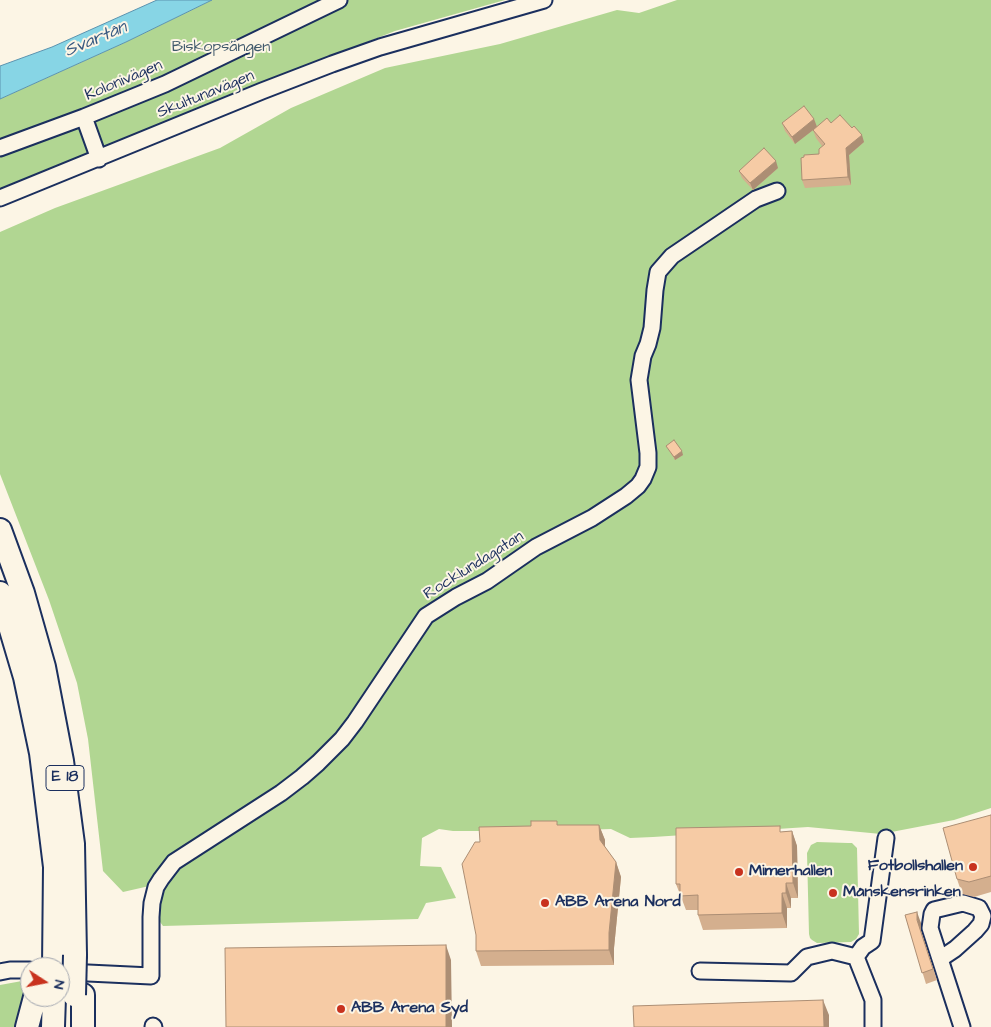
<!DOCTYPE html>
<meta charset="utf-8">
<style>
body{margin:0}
#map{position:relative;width:991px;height:1027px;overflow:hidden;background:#fcf5e5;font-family:"Architects Daughter",sans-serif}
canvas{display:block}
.north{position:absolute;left:20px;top:957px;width:50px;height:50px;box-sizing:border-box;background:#fcf5e5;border:1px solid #a2a6af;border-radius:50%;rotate:101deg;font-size:14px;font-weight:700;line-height:20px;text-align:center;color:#1b2f5e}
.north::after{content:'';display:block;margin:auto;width:18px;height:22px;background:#c8321e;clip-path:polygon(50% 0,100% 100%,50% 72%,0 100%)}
</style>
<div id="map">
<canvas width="991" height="1027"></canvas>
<div class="north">N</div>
</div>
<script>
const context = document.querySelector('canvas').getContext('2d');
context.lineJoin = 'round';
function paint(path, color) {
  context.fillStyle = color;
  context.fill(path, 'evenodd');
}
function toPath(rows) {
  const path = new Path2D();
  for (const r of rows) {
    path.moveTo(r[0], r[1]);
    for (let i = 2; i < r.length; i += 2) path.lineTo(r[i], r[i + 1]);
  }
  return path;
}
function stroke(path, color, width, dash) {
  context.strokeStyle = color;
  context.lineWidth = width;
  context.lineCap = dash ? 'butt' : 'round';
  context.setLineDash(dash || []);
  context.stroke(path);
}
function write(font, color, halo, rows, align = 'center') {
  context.font = font + ' "Architects Daughter",sans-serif';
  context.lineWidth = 4;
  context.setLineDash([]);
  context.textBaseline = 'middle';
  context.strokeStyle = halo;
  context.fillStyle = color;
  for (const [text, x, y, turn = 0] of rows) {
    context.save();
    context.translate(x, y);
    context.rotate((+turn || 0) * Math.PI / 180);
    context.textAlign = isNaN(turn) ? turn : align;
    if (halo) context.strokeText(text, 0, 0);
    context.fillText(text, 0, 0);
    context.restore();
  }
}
paint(toPath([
 [212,0,505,0,395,31,222,99,70,164,0,192,0,99,126,42],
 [677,0,991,0,991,808,954,820,881,834,808,827,653,837,630,838,611,829,552,831,453,831,439,829,422,838,420,866,441,867,456,898,426,903,418,919,163,926,152,911,158,884,123,892,103,871,88,739,77,683,49,600,0,474,0,232,55,208,220,148,291,108,385,68,500,44,617,10,639,13],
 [817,842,848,843,852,843,857,848,859,934,856,939,851,942,817,943,812,940,810,938,809,934,807,853,811,845],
 [22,981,25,1010,19,1027,0,1027,0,985]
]), '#b1d692');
const water = toPath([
 [157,0,212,0,126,42,0,99,0,66,52,47,157,0]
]);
paint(water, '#87d5e5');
stroke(water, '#5c93af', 1);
const minor = toPath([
 [84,117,99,159],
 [0,148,84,117,165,84,339,0],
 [0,198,262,91,332,64,380,47,544,0],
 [856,957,863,947,872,941,886,838],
 [940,959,955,949,975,931,981,924,983,916,979,908,963,903,934,910,932,914,930,928,940,959,962,1027],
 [700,971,791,973,807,957,832,951,856,957,873,1000,873,1027],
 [0,972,10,970,30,970],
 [67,972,151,976,151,917,152,903,156,887,161,879,174,862,281,793,302,777,318,763,342,739,355,722,426,616,456,597,487,581,536,547,592,518,626,496,638,486,643,479,648,467,648,453,639,380,643,356,648,344,652,328,655,290,658,272,672,256,756,199,777,191],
 [153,1026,154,1027]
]);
const highway = toPath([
 [0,530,23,593,44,667,62,761,73,844,75,955],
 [0,593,25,677,41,753,55,867,54,967],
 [83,995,83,1027],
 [27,1027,35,997],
 [53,1027,54,997]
]);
stroke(minor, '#1b2f5e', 19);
stroke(highway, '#1b2f5e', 26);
stroke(minor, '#fcf5e5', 15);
stroke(highway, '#fcf5e5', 22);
const highwayBridge = toPath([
 [74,995,75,955]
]);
stroke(highwayBridge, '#1b2f5e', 26, []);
stroke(highwayBridge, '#fcf5e5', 22);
paint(toPath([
 [814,119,817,127,795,144,785,131,782,123],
 [831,123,864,142,849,155,851,185,805,188,802,180,804,157,819,154,822,146,816,138,813,130],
 [778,168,753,190,742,178,739,171],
 [666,446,683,455,675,460,668,449],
 [991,815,991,892,974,897,962,894,957,879],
 [559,825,599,825,605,840,605,848,616,862,621,877,614,948,614,965,481,966,476,951,531,826],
 [792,831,797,846,798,898,791,898,791,908,787,908,787,928,703,930,698,915,698,910,686,910,676,884,782,832],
 [905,915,921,923,921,931,937,980,926,984]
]), '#d4af8e');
paint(toPath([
 [814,119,817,127,795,144,792,137],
 [862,135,864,142,849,155,851,185,848,177,846,148],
 [776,161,778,168,753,190,750,183],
 [682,451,683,455,675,460,674,457],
 [599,825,605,840,605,855,600,840],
 [792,831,797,846,798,898,793,883],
 [616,862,621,877,614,948,614,965,609,950,609,933],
 [786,883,791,898,791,908,786,893],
 [782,893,787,908,787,928,782,913],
 [917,912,921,923,921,931,937,980,917,920],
 [446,945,451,960,452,1027,446,1027],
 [823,1000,829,1015,829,1027,824,1027]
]), '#ac8e74');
const building = toPath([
 [804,106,814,119,792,137,782,123,804,106],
 [840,115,852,128,854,126,862,135,846,148,848,177,802,180,801,158,804,157,804,155,819,154,819,149,825,144,813,130,827,118,831,123,840,115],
 [764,148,776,161,750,183,739,171,764,148],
 [674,440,682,451,674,457,666,446,674,440],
 [991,815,991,876,969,882,957,879,943,828,991,815],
 [531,821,557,821,557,825,599,825,600,840,616,862,609,933,609,950,476,951,476,935,462,864,475,842,480,842,479,827,531,826,531,821],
 [780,826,780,832,792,831,793,883,786,883,786,893,782,893,782,913,698,915,698,895,680,896,680,884,676,884,676,828,780,826],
 [917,912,917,920,933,969,922,973,905,915,917,912],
 [446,945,446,1027,226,1027,225,948,446,945],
 [823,1000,824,1027,634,1027,633,1006,823,1000]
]);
paint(building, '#f6cba5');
stroke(building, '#ac8e74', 1);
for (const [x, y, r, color] of [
 [973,867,5,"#c8321e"],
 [739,872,5,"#c8321e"],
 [833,893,5,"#c8321e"],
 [545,903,5,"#c8321e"],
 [341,1009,5,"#c8321e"]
]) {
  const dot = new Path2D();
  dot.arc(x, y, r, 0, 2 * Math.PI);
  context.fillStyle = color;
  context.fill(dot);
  stroke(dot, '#fcf5e5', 2);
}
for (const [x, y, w] of [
 [65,778,38]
]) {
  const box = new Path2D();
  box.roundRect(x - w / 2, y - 12.5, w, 25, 4);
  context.fillStyle = '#fcf5e5';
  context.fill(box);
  stroke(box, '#1b2f5e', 1);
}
write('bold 15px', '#1b2f5e', null, [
 ["E 18",65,778]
]);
write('16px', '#40596b', '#fcf5e5', [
 ["Biskopsängen",221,48]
]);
write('16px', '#1b2f5e', '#fcf5e5', [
 ["Kolonivägen",124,81,-23],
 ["Skultunavägen",206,95,-22],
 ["Rocklundagatan",474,566,-32]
]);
write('bold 16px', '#1b2f5e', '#fcf5e5', [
 ["Fotbollshallen",963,867,"right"],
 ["Mimerhallen",749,872],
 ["Månskensrinken",843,893],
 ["ABB Arena Nord",555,903],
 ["ABB Arena Syd",351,1009]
], 'left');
write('italic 18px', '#365880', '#fcf5e5', [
 ["Svartån",96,40,-23]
]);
</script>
